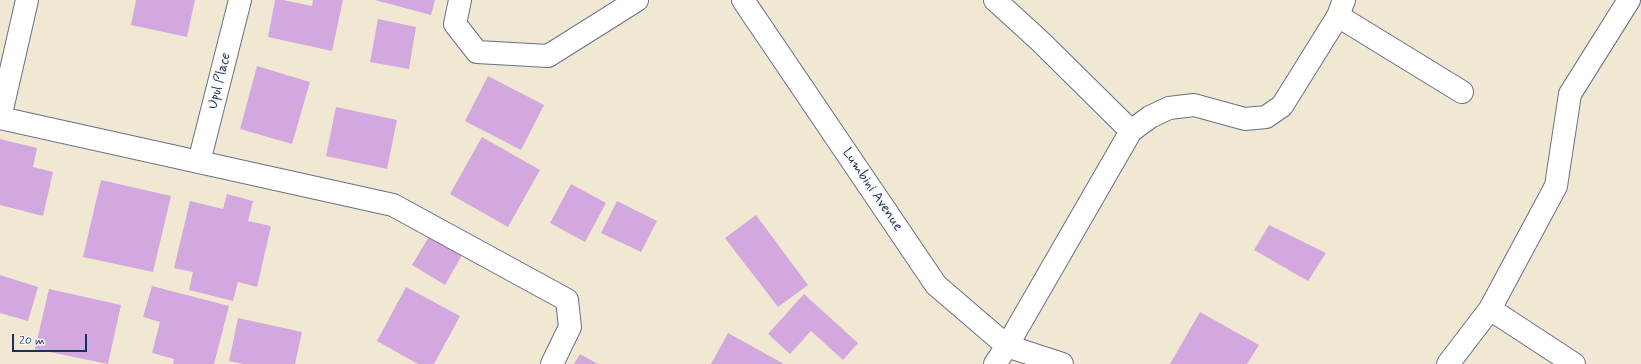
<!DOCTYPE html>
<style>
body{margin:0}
#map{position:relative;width:1641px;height:364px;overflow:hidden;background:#f0e8d3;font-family:Mynerve,sans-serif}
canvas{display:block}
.scale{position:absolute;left:12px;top:334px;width:75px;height:18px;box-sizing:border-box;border:2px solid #1b2f5e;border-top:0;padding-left:5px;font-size:12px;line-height:14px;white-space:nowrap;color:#1b2f5e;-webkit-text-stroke:3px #f6f6f2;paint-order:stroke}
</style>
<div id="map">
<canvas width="1641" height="364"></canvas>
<div class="scale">20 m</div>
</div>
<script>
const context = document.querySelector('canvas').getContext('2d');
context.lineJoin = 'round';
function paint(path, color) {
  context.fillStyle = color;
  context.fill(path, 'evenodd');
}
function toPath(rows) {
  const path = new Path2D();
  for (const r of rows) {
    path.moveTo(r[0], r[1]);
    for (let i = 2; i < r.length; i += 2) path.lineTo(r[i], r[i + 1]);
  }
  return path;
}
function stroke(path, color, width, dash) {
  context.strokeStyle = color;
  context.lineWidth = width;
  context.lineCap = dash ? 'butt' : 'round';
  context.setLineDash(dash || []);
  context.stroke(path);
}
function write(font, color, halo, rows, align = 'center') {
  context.font = font + ' Mynerve,sans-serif';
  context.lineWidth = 3.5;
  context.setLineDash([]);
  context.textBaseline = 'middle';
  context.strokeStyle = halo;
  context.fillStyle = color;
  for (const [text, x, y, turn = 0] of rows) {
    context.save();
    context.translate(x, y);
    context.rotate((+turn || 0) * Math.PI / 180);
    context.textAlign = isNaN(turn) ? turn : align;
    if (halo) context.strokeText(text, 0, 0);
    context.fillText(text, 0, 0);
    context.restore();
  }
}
paint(toPath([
 [136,0,195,0,187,37,131,25],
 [275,0,283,0,312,6,313,0,343,0,332,51,268,37],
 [375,0,435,0,431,15],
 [378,19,416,27,409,69,370,62],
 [257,66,310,82,292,144,240,129],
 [488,76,544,105,521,150,465,121],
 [336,107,397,120,387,169,326,156],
 [482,137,540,170,508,227,450,194],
 [0,139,37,148,33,167,53,172,43,216,0,205],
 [101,180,171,196,153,272,83,257],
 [571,184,606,203,585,242,550,223],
 [227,194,253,201,248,221,271,226,257,287,238,282,233,301,189,290,193,272,174,268,190,201,223,209],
 [617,201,657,221,641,252,601,233],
 [756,215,808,285,778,307,725,238],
 [1269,225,1326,253,1308,281,1254,250],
 [430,235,462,255,445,285,412,265],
 [0,275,38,287,28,321,0,313],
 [152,286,229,306,214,364,173,364,174,359,152,353,160,322,143,317],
 [406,287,460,316,434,364,418,364,377,341],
 [49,289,121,305,108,364,35,349],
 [804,294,858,343,843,360,811,331,790,354,768,334],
 [1200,312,1259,345,1247,364,1170,364],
 [238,318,302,332,295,364,243,364,229,361],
 [728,333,784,364,711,364],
 [580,354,598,364,574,364]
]), '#d3a8df');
const street = toPath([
 [460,0,455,24,477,52,548,56,637,0],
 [743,0,936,285,1007,346,995,364],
 [995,0,1041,42,1131,131],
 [1338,16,1462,92],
 [0,118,393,205,567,300,570,327,552,364],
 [0,118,27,0],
 [199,162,240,0],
 [1490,309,1574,364],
 [1062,364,1007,346,1131,131,1150,117,1169,108,1194,105,1245,119,1266,117,1282,106,1338,16,1344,0],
 [1448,364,1490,309,1556,186,1570,94,1629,0]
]);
stroke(street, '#667087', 24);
stroke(street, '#fff', 22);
write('14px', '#1b2f5e', '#f6f6f2', [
 ["Upul Place",220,81,-76],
 ["Lumbini Avenue",872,190,56]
]);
</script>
